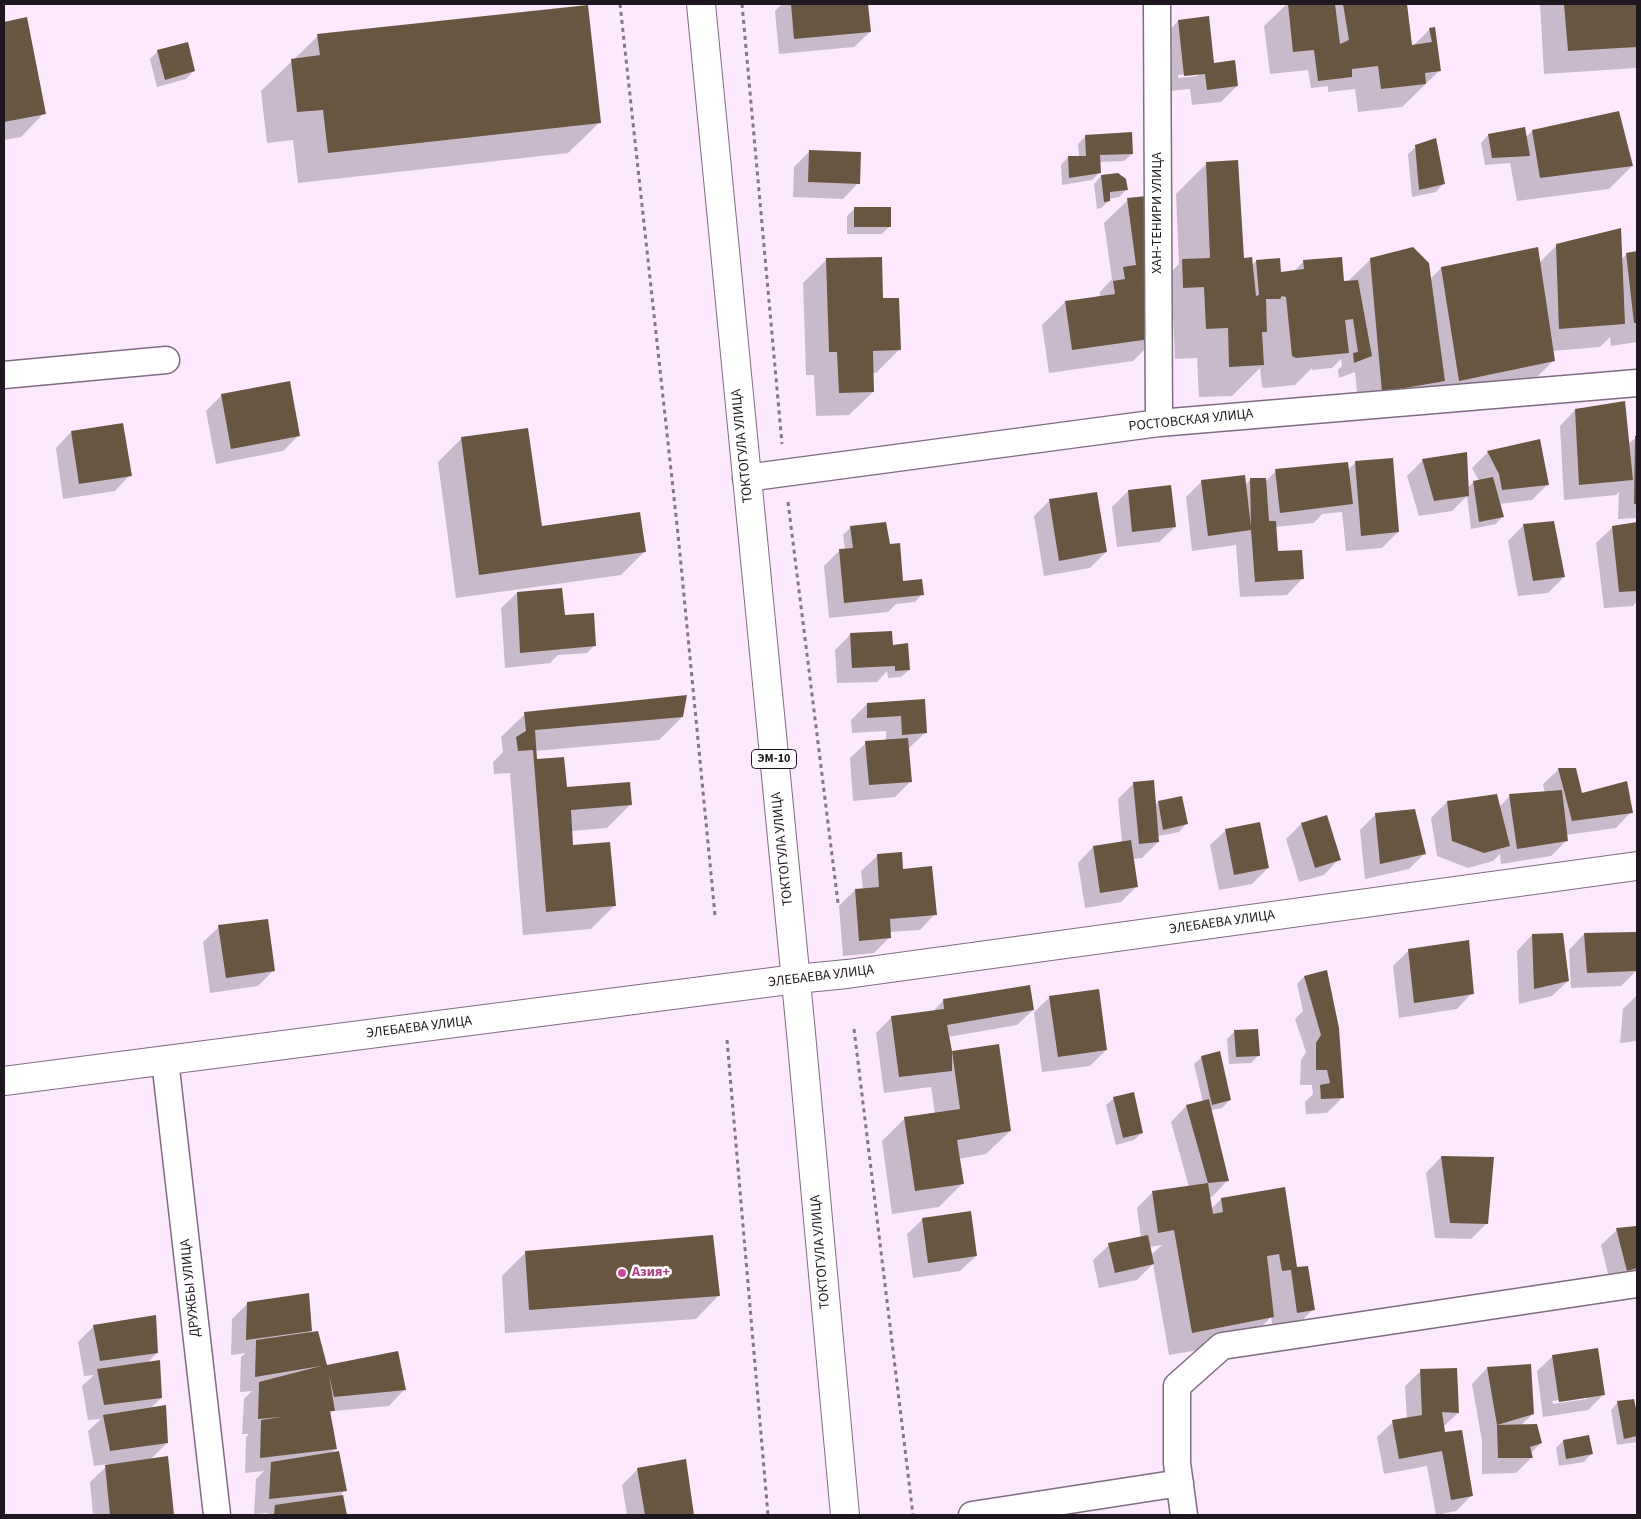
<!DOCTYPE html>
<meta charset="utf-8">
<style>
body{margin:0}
#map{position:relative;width:1641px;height:1519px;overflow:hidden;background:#fce9fe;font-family:"Source Sans 3",sans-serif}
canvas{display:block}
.frame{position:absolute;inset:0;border:5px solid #1f1720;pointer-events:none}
</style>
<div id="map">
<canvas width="1641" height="1519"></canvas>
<div class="frame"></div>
</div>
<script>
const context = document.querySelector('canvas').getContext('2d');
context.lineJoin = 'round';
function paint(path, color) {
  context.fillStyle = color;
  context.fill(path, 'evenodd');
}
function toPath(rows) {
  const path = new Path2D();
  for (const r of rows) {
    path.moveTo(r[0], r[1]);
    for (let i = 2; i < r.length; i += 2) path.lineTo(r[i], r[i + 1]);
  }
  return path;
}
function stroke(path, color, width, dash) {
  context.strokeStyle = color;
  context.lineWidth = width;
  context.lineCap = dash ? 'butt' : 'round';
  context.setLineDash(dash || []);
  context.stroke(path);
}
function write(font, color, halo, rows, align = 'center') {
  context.font = font + ' "Source Sans 3",sans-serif';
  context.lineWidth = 5;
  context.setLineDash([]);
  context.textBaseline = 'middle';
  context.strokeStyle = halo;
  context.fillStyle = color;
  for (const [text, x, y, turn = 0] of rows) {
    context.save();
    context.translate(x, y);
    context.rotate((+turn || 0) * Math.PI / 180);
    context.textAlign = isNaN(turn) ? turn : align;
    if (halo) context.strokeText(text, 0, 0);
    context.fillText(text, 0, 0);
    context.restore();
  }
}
paint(toPath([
 [782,4,867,4,870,32,854,47,779,54,775,11],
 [1287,4,1334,4,1334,7,1337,4,1405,4,1412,47,1430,29,1440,70,1402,107,1358,112,1355,89,1328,92,1328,86,1311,88,1308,70,1270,74,1264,26],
 [1540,4,1637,4,1637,68,1544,74],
 [26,19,44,113,21,137,4,140,4,23],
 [1178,21,1213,64,1237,86,1221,102,1192,105,1190,89,1169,91,1163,37],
 [1198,73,1198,76,1178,78,1178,75],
 [318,36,599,123,568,153,298,183,293,140,267,143,261,91],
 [158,51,194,71,186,79,157,87,150,59],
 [1532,131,1632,166,1609,189,1517,201,1510,163,1485,165,1481,143,1488,135,1525,138],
 [1086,136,1132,154,1124,161,1099,162,1100,172,1092,180,1062,185,1061,165,1068,157,1079,157,1078,144],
 [1416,147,1443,184,1436,192,1412,197,1408,154],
 [810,151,858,183,843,199,793,197,794,167],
 [1207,163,1242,259,1252,265,1256,261,1278,259,1280,273,1294,271,1304,261,1343,283,1347,282,1370,260,1430,279,1441,268,1539,263,1557,245,1621,260,1627,254,1637,252,1637,342,1611,346,1610,337,1600,347,1552,351,1553,361,1530,384,1359,414,1355,372,1339,378,1338,370,1342,366,1341,359,1332,368,1312,370,1312,368,1295,385,1265,388,1262,387,1260,368,1232,396,1199,397,1197,358,1175,359,1173,317,1153,318,1156,338,1133,361,1049,373,1042,325,1065,302,1098,297,1100,295,1100,292,1112,279,1104,223,1128,200,1150,293,1179,264,1176,194],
 [1101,176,1126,190,1119,197,1109,199,1109,201,1101,208,1097,209,1094,184],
 [855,208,890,226,882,234,847,234,847,216],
 [826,260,882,299,899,350,876,373,872,373,873,392,849,415,816,416,814,375,806,375,803,283],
 [222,395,299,435,283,451,216,464,206,411],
 [1575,410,1628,444,1637,437,1637,518,1618,519,1619,492,1616,495,1564,500,1560,426],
 [71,432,130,475,115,491,63,499,56,448],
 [461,439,541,528,644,552,621,575,456,598,438,462],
 [1488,452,1548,484,1532,500,1499,504,1503,516,1496,524,1471,529,1467,496,1452,511,1419,516,1407,476,1423,460,1467,488,1474,482,1479,481,1472,468],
 [1355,463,1398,532,1382,548,1346,551,1342,512,1322,514,1314,523,1275,527,1277,552,1302,579,1287,595,1240,597,1236,545,1192,551,1186,497,1202,481,1245,485,1250,480,1265,482,1276,471,1348,470],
 [1170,486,1175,527,1159,542,1117,547,1112,507,1128,491],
 [1050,500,1106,552,1090,568,1044,576,1034,516],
 [1637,523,1637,601,1633,606,1604,608,1596,543,1612,528],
 [1524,525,1564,577,1548,593,1518,596,1508,541],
 [851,527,886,546,903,582,922,594,915,602,896,604,888,612,829,618,824,566,840,550,845,550,843,535],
 [517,593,563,619,595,645,587,653,558,655,550,663,505,668,501,608],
 [851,634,892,648,909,670,901,677,888,678,887,671,877,682,837,683,835,650],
 [924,701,925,733,908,749,910,782,895,797,853,801,850,758,866,743,886,741,886,731,852,733,851,720,867,704],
 [525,714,682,717,659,740,535,751,536,760,566,789,630,805,607,828,571,831,572,847,614,906,591,929,523,935,510,773,494,774,493,762,503,752,501,737],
 [1559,769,1581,794,1631,812,1616,828,1566,835,1567,840,1551,856,1501,864,1500,854,1493,861,1468,868,1437,856,1431,818,1447,802,1496,795,1499,807,1510,796,1545,793,1543,784],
 [1134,783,1155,806,1158,802,1181,798,1186,824,1179,832,1158,836,1158,842,1142,858,1133,859,1137,886,1121,902,1085,908,1078,863,1093,847,1122,843,1118,799],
 [1376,814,1425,853,1409,869,1365,879,1360,830],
 [1301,824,1339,859,1324,875,1299,882,1286,839],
 [1226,830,1268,868,1252,884,1219,890,1210,845],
 [901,853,902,870,935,914,920,930,889,932,890,937,874,953,843,956,839,906,855,890,863,890,861,871,877,856],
 [219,927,274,970,258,986,210,993,203,942],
 [1584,934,1637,970,1621,986,1571,988,1569,950],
 [1532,935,1568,981,1552,996,1519,1004,1517,951],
 [1409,950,1472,993,1457,1009,1399,1018,1393,966],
 [1326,972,1343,1097,1327,1113,1306,1114,1305,1102,1313,1094,1312,1085,1300,1085,1301,1060,1306,1052,1295,1019,1303,1011,1297,984,1304,977],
 [1637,995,1637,1041,1620,1043,1623,1009],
 [1050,997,1106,1050,1090,1066,1042,1072,1034,1012],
 [943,1001,1033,1010,1017,1025,948,1037,951,1052,998,1046,1010,1131,986,1154,959,1159,962,1184,939,1207,892,1214,882,1141,905,1118,935,1114,931,1087,884,1093,876,1033,892,1017,932,1012],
 [1235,1031,1259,1055,1251,1063,1229,1064,1227,1039],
 [1202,1057,1230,1100,1222,1108,1211,1110,1227,1181,1212,1197,1209,1197,1211,1209,1221,1199,1284,1189,1296,1269,1313,1309,1290,1333,1274,1335,1271,1317,1257,1332,1204,1349,1169,1355,1153,1264,1137,1280,1099,1288,1093,1260,1109,1245,1141,1238,1137,1208,1153,1192,1189,1187,1171,1122,1186,1106,1203,1102,1194,1064],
 [1162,1245,1151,1255,1149,1247],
 [1114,1098,1142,1133,1134,1140,1116,1145,1106,1105],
 [1441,1157,1492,1158,1487,1223,1471,1239,1435,1238,1426,1173],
 [923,1219,976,1256,960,1271,913,1278,907,1234],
 [1637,1227,1637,1278,1611,1286,1601,1245,1617,1230],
 [526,1252,719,1295,696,1319,505,1333,502,1276],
 [248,1303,311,1330,307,1334,326,1367,404,1390,389,1406,333,1411,329,1414,336,1449,331,1453,345,1490,341,1494,345,1515,266,1515,269,1513,254,1514,256,1479,264,1471,245,1473,246,1437,249,1434,242,1434,244,1399,252,1391,240,1392,241,1357,246,1353,231,1355,232,1319],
 [94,1326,157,1353,147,1363,161,1398,150,1409,167,1443,150,1460,167,1458,173,1515,93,1515,90,1482,109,1464,94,1466,88,1431,101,1419,88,1420,82,1386,94,1375,84,1376,78,1342],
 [1553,1356,1603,1395,1588,1410,1543,1417,1537,1371],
 [1587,1396,1587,1399,1553,1404,1552,1401],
 [1487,1368,1533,1414,1521,1425,1541,1443,1530,1454,1531,1458,1516,1473,1482,1474,1482,1441,1472,1384],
 [1421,1371,1458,1413,1443,1427,1444,1434,1472,1495,1456,1511,1436,1515,1427,1466,1384,1474,1377,1437,1393,1422,1407,1419,1405,1386],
 [1618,1402,1635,1415,1637,1414,1637,1442,1617,1445,1611,1410],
 [1563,1441,1591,1454,1584,1462,1559,1466,1556,1448],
 [685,1460,693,1515,627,1515,622,1485,638,1469]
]), '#0003');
paint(toPath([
 [791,4,868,4,871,32,794,39],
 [1288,4,1335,4,1340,44,1349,40,1343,4,1407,4,1412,45,1432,42,1429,28,1435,27,1441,71,1425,73,1426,84,1381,89,1378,66,1352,69,1352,77,1318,81,1314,50,1293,52],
 [1564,4,1637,4,1637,47,1568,51],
 [588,5,601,123,328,153,323,110,297,112,291,59,320,55,317,34],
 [1209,16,1214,63,1235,60,1238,86,1207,90,1205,74,1184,76,1178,20],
 [27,17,46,114,4,122,4,22],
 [188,42,195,71,165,80,157,50],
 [1619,111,1633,166,1540,178,1532,130],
 [1525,127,1530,156,1492,158,1488,134],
 [1132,132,1133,154,1100,155,1101,173,1069,178,1068,156,1086,156,1085,135],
 [1436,138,1445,184,1419,190,1415,145],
 [809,150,861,152,860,184,808,182],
 [1238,160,1244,258,1252,257,1256,296,1259,295,1256,260,1280,258,1281,272,1304,269,1303,260,1342,257,1344,281,1358,280,1372,356,1354,363,1353,353,1358,352,1353,319,1345,320,1349,353,1296,358,1292,356,1286,297,1282,296,1280,299,1266,299,1267,332,1262,332,1264,365,1229,367,1228,328,1206,329,1204,287,1183,288,1182,259,1210,258,1206,162],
 [1118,173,1126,179,1128,190,1110,192,1110,201,1104,202,1101,175],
 [1147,196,1157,338,1072,350,1065,301,1115,294,1113,281,1125,279,1123,267,1136,265,1127,198],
 [854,207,891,207,891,227,854,227],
 [1621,228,1625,324,1559,329,1556,244],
 [1413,247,1429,263,1445,381,1382,392,1370,258],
 [1538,247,1555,361,1459,381,1441,267],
 [1637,251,1637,323,1634,323,1626,253],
 [882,257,883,298,899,298,901,350,873,351,874,392,839,393,837,352,829,352,826,258],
 [290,381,300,436,231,449,221,394],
 [1625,401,1633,480,1579,485,1575,409],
 [123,423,132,476,79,484,71,431],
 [528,428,542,526,640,512,646,552,479,575,461,437],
 [1637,435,1637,504,1634,504,1635,436],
 [1540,439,1549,485,1502,490,1499,474,1487,451],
 [1467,452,1469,496,1434,501,1422,459],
 [1393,458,1399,532,1361,536,1355,461],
 [1348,462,1353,504,1280,513,1275,469],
 [1245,475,1251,527,1250,478,1266,478,1269,521,1276,521,1278,551,1302,550,1304,579,1255,582,1251,530,1208,536,1201,480],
 [1493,477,1504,517,1479,522,1473,481],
 [1171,485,1176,527,1132,532,1128,490],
 [1097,492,1107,552,1059,561,1049,499],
 [1554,521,1565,577,1533,581,1523,524],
 [886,522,890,544,900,543,903,581,922,579,924,595,844,603,839,549,853,548,850,526],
 [1637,522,1637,591,1619,592,1612,526],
 [562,588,565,615,594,613,596,646,520,653,517,592],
 [892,631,893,645,908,643,910,670,895,671,895,666,852,668,850,633],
 [687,695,683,717,535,730,537,759,564,757,567,787,630,782,632,805,571,810,573,845,610,842,616,906,546,912,533,750,518,751,516,737,526,731,524,712],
 [925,699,927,733,902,735,901,716,867,718,867,703],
 [908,738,912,782,869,785,865,741],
 [1558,768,1576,768,1582,793,1627,781,1633,813,1572,821],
 [1154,780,1159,842,1139,844,1133,782],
 [1562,790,1568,841,1517,849,1509,794],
 [1497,794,1510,846,1484,853,1452,841,1447,801],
 [1182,796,1188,824,1163,830,1158,801],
 [1415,809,1426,854,1380,864,1375,813],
 [1327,815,1341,860,1315,868,1301,823],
 [1260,822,1269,868,1234,875,1225,829],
 [1131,840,1138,887,1100,893,1093,846],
 [902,852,903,869,932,866,937,915,890,919,891,938,859,941,855,889,879,887,877,854],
 [268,919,275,971,226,978,218,925],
 [1636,932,1637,971,1587,973,1584,933],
 [1563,933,1569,981,1534,989,1532,934],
 [1469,940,1474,994,1414,1003,1408,949],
 [1327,970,1339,1028,1344,1098,1321,1099,1320,1085,1330,1083,1327,1070,1316,1070,1316,1043,1321,1035,1304,976],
 [1030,985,1034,1010,947,1025,952,1051,999,1044,1011,1131,957,1140,964,1184,915,1191,904,1117,960,1109,952,1051,952,1071,899,1077,891,1016,944,1009,943,999],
 [1099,989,1107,1050,1058,1057,1049,996],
 [1258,1029,1260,1056,1236,1057,1234,1030],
 [1220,1051,1231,1100,1212,1105,1201,1056],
 [1134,1092,1143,1133,1123,1138,1113,1097],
 [1209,1099,1229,1181,1208,1183,1186,1105],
 [1441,1156,1494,1157,1488,1224,1450,1223],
 [1208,1183,1213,1214,1223,1212,1221,1198,1285,1187,1297,1267,1308,1266,1315,1310,1297,1313,1291,1270,1282,1271,1279,1254,1267,1256,1274,1317,1192,1333,1174,1230,1158,1233,1152,1191],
 [971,1211,977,1256,928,1263,922,1218],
 [1637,1226,1637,1268,1627,1271,1616,1228],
 [713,1235,720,1296,529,1310,525,1251],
 [1148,1235,1154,1264,1115,1273,1108,1243],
 [309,1293,312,1331,246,1340,247,1302],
 [156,1315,158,1353,100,1361,93,1325],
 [318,1331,327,1365,398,1351,406,1390,334,1397,329,1375,335,1411,330,1411,337,1449,260,1458,261,1420,281,1417,258,1419,259,1382,321,1366,255,1377,256,1340],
 [1598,1348,1605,1395,1559,1402,1552,1355],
 [160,1360,162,1398,104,1405,97,1369],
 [1531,1364,1534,1414,1497,1425,1537,1424,1542,1443,1530,1447,1533,1458,1498,1458,1497,1425,1487,1367],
 [1457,1368,1459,1413,1442,1412,1445,1432,1462,1430,1473,1496,1451,1500,1442,1451,1399,1459,1392,1420,1422,1415,1420,1369],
 [1634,1399,1637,1413,1637,1436,1624,1439,1617,1401],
 [166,1405,168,1443,110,1451,103,1415],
 [1589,1435,1593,1454,1566,1459,1563,1440],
 [339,1451,347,1491,269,1499,271,1462],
 [168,1456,174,1515,110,1515,105,1465],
 [686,1459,694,1515,645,1515,637,1468],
 [343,1495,347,1515,274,1515,275,1505]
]), '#695640');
const minor = toPath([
 [1157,4,1159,423],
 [4,375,166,360],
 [746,478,1159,423,1637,383],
 [165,1060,217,1515],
 [972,1515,1180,1483],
 [1184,1515,1177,1463,1177,1386,1222,1346,1637,1284]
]);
const tertiary = toPath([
 [4,1081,796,979]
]);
const secondary = toPath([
 [796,979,847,974,1637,866]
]);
const trunk = toPath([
 [701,4,801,1033,845,1515]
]);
stroke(minor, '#806c82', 29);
stroke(tertiary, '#806c82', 30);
stroke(secondary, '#806c82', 30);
stroke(trunk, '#806c82', 30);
stroke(toPath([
 [620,4,678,534,715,915],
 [742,4,782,444],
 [788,502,838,903],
 [854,1029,913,1515],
 [727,1040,768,1515]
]), '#837685', 3, [4, 4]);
stroke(minor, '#fff', 26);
stroke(tertiary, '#fff', 28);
stroke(secondary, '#fff', 28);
stroke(trunk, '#fff', 28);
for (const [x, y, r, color] of [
 [622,1273,5,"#d1479c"]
]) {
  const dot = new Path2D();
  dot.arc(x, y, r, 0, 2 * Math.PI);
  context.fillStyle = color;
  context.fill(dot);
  stroke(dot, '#fefefe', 2);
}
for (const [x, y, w] of [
 [774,759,45]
]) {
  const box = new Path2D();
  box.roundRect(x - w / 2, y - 9.5, w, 19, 4);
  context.fillStyle = '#fefefe';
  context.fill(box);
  stroke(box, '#1f1720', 1);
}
write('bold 12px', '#1f1720', null, [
 ["ЭМ-10",774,759]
]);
write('14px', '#1f1720', '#fefefe', [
 ["ХАН-ТЕНИРИ УЛИЦА",1158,213,-90],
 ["РОСТОВСКАЯ УЛИЦА",1191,421,-6],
 ["ТОКТОГУЛА УЛИЦА",743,446,-96],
 ["ТОКТОГУЛА УЛИЦА",783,849,-96],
 ["ЭЛЕБАЕВА УЛИЦА",1222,923,-8],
 ["ЭЛЕБАЕВА УЛИЦА",821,977,-7],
 ["ЭЛЕБАЕВА УЛИЦА",419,1028,-7],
 ["ТОКТОГУЛА УЛИЦА",821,1252,-95],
 ["ДРУЖБЫ УЛИЦА",191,1288,-96]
]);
write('bold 14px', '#b23c85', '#fefefe', [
 ["Aзия+",632,1273]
], 'left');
</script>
